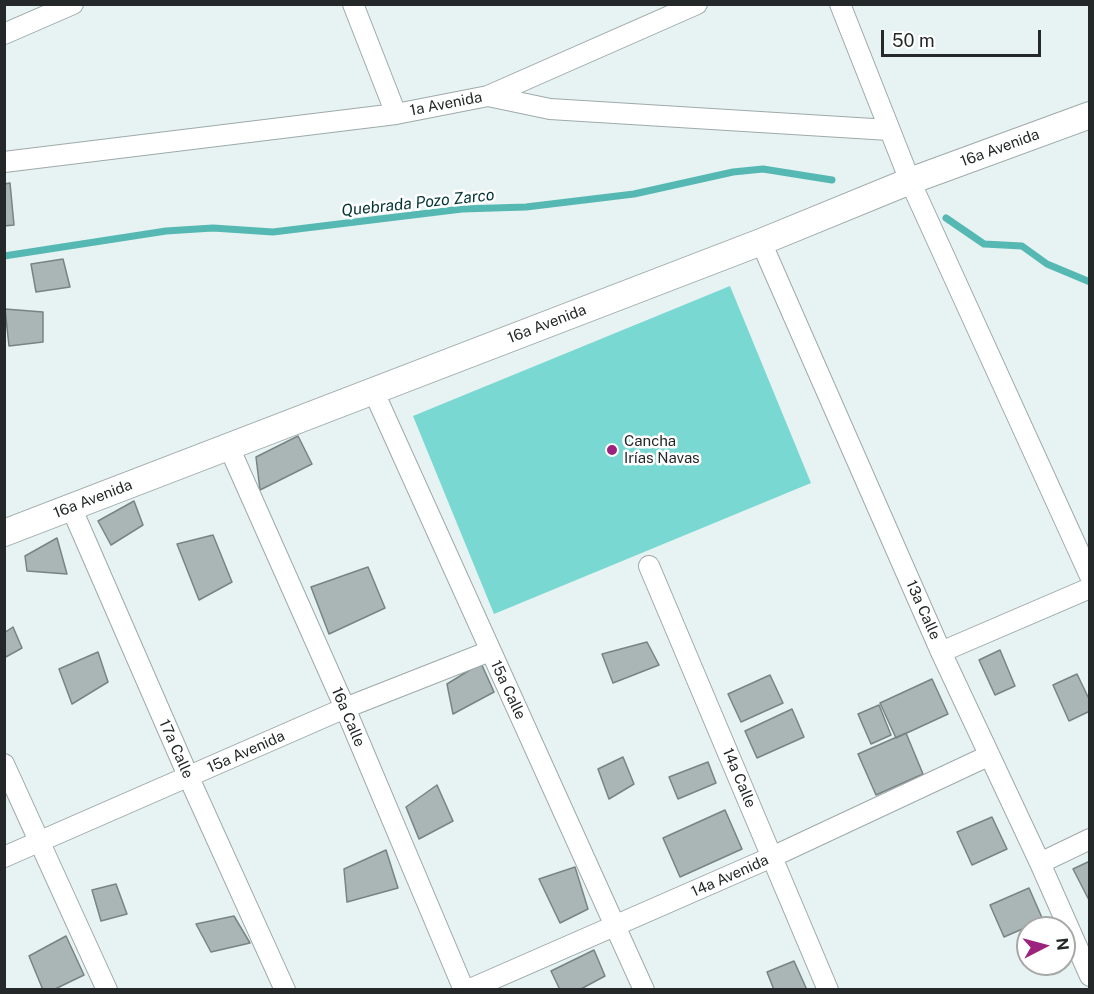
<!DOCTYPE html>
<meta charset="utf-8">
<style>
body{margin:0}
#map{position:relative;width:1094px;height:994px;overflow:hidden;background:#e6f3f2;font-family:"Public Sans",sans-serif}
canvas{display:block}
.frame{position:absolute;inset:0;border:6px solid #242828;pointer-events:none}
.north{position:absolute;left:1016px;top:916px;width:60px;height:60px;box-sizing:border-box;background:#fff;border:2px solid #a7a9a9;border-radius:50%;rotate:84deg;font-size:16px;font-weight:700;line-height:24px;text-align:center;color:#242828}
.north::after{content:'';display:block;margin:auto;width:21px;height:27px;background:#9b237d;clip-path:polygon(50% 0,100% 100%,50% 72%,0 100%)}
.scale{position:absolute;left:881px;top:30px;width:160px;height:27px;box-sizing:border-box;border:3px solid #242828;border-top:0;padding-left:8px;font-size:18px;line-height:21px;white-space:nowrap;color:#242828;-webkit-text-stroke:4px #fff;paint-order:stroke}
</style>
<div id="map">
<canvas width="1094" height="994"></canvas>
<div class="frame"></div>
<div class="north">N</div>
<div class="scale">50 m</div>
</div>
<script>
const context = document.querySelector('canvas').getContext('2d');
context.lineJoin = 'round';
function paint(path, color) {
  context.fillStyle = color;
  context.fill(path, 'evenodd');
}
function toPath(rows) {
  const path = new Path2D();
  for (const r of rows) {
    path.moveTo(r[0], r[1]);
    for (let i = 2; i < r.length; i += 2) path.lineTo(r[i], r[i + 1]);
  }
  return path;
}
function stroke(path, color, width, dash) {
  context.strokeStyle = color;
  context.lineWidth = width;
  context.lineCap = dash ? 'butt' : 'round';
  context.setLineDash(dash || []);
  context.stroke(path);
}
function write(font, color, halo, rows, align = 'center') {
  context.font = font + ' "Public Sans",sans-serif';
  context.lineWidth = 5;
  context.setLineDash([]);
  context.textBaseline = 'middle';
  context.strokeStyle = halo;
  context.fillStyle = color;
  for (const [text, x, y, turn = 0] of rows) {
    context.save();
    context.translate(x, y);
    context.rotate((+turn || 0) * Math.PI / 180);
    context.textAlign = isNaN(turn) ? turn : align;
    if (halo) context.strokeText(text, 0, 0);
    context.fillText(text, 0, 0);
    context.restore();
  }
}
paint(toPath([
 [730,286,811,483,494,614,413,416]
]), '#79d8d2');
stroke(toPath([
 [946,218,984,244,1022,246,1047,264,1090,282],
 [4,256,166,231,213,228,273,232,462,209,526,207,634,194,733,172,763,169,832,180]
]), '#55b8b3', 7);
const building = toPath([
 [10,183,14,225,4,226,4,184,10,183],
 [63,259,70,287,36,292,31,264,63,259],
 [5,309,43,312,43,342,9,346,5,309],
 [298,436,312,464,260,490,256,457,298,436],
 [134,501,143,525,111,545,98,521,134,501],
 [213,535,232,582,199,600,177,544,213,535],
 [57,538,67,574,27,571,25,556,57,538],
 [368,567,385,608,329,634,311,587,368,567],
 [13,627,22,648,4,658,4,633,13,627],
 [647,642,659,665,613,683,602,654,647,642],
 [1000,650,1015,686,995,695,979,660,1000,650],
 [98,652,108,682,72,704,59,669,98,652],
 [481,663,494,692,453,714,447,684,481,663],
 [1077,674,1090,701,1090,711,1069,721,1053,685,1077,674],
 [770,675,783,703,741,722,728,694,770,675],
 [932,679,948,714,896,738,880,703,932,679],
 [879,705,891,735,871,744,858,714,879,705],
 [792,709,804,737,757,758,745,731,792,709],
 [906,733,923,774,876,795,858,754,906,733],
 [623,757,634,784,609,799,598,769,623,757],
 [708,762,716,783,678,799,669,777,708,762],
 [437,785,453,821,419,839,406,807,437,785],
 [725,810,742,849,680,877,663,838,725,810],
 [992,817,1007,849,972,865,957,832,992,817],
 [386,850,398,888,347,902,344,869,386,850],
 [1090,861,1090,902,1073,869,1090,861],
 [575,867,588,909,560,923,539,879,575,867],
 [116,884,127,914,101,921,92,890,116,884],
 [1029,888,1043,920,1004,937,990,905,1029,888],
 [234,916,250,943,211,952,196,924,234,916],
 [66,936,84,975,53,990,43,990,29,956,66,936],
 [594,950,605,976,579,990,560,990,551,971,594,950],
 [794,961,807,990,774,990,767,972,794,961]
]);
paint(building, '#aab6b5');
stroke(building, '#788483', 1.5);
const minor = toPath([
 [353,4,396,114],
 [840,4,910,181,1090,576],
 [4,34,73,4],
 [488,96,697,4],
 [4,162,396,114,488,96,550,109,889,130],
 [761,242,941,652,1040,863,1090,976],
 [373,390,644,990],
 [229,447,345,708,464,990],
 [71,507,189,778,285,990],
 [649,566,828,990],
 [941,652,1090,588],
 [4,764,107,990],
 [4,857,345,708,490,651],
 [1040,863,1090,839],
 [468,990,772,857,988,756]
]);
const tertiary = toPath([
 [4,533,761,242,910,181,1090,115]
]);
stroke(minor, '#9eaaa9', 22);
stroke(tertiary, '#9eaaa9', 28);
stroke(minor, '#fff', 20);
stroke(tertiary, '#fff', 26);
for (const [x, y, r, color] of [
 [612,450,6,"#9b237d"]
]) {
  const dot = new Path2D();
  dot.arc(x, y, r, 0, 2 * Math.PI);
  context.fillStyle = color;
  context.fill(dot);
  stroke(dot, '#fff', 2);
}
write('15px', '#242828', '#fff', [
 ["1a Avenida",446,104,-11],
 ["16a Avenida",1000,148,-20],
 ["16a Avenida",547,324,-21],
 ["16a Avenida",93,499,-21],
 ["13a Calle",923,610,66],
 ["15a Calle",508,690,65],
 ["16a Calle",348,717,67],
 ["17a Calle",176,749,66],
 ["15a Avenida",246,752,-24],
 ["14a Calle",739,778,67],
 ["14a Avenida",730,876,-24]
]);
write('15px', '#242828', '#fff', [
 ["Cancha",624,441],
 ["Irías Navas",624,458]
], 'left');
write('italic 16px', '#013331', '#fff', [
 ["Quebrada Pozo Zarco",418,203,-6]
]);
</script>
